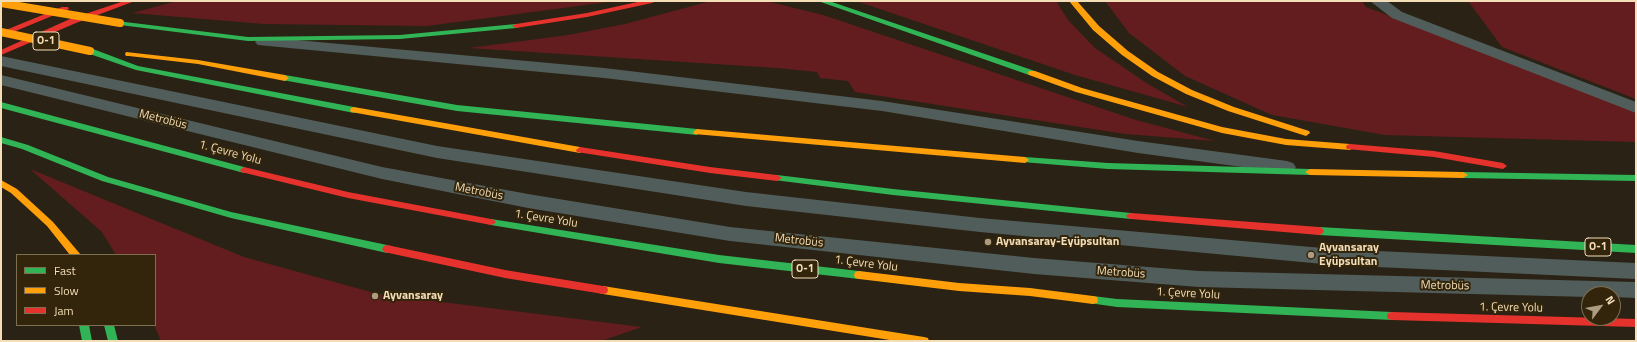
<!DOCTYPE html>
<meta charset="utf-8">
<style>
body{margin:0}
#map{position:relative;width:1637px;height:342px;overflow:hidden;background:#2a2214;font-family:"Titillium Web",sans-serif}
canvas{display:block}
.frame{position:absolute;inset:0;border:2px solid #f3deb8;pointer-events:none}
.legend{position:absolute;left:16px;top:254px;width:140px;height:72px;box-sizing:border-box;background:#32250c;border:1px solid #7f6f51;margin:0;padding:5px 7px;list-style:none;font-size:12px;color:#f3deb8}
.legend li{display:flex;align-items:center;gap:8px;height:20px}
.legend b{width:20px;border:1px solid #7f6f51}
.north{position:absolute;left:1581px;top:286px;width:40px;height:40px;box-sizing:border-box;background:#32250c;border:1px solid #7f6f51;border-radius:50%;rotate:58deg;font-size:11px;font-weight:700;line-height:16px;text-align:center;color:#f3deb8}
.north::after{content:'';display:block;margin:auto;width:14px;height:18px;background:#ad9c7f;clip-path:polygon(50% 0,100% 100%,50% 72%,0 100%)}
</style>
<div id="map">
<canvas width="1637" height="342"></canvas>
<div class="frame"></div>
<ul class="legend">
<li><b style="height:5px;background:#30b455"></b>Fast</li>
<li><b style="height:5px;background:#ff9f0a"></b>Slow</li>
<li><b style="height:5px;background:#e5322d"></b>Jam</li>
</ul>
<div class="north">N</div>
</div>
<script>
const context = document.querySelector('canvas').getContext('2d');
context.lineJoin = 'round';
function paint(path, color) {
  context.fillStyle = color;
  context.fill(path, 'evenodd');
}
function toPath(rows) {
  const path = new Path2D();
  for (const r of rows) {
    path.moveTo(r[0], r[1]);
    for (let i = 2; i < r.length; i += 2) path.lineTo(r[i], r[i + 1]);
  }
  return path;
}
function stroke(path, color, width, dash) {
  context.strokeStyle = color;
  context.lineWidth = width;
  context.lineCap = dash ? 'butt' : 'round';
  context.setLineDash(dash || []);
  context.stroke(path);
}
function write(font, color, halo, rows, align = 'center') {
  context.font = font + ' "Titillium Web",sans-serif';
  context.lineWidth = 4;
  context.setLineDash([]);
  context.textBaseline = 'middle';
  context.strokeStyle = halo;
  context.fillStyle = color;
  for (const [text, x, y, turn = 0] of rows) {
    context.save();
    context.translate(x, y);
    context.rotate((+turn || 0) * Math.PI / 180);
    context.textAlign = isNaN(turn) ? turn : align;
    if (halo) context.strokeText(text, 0, 0);
    context.fillText(text, 0, 0);
    context.restore();
  }
}
paint(toPath([
 [177,1,616,1,427,26,264,24,132,13],
 [711,1,766,1,823,15,1136,120,1215,141,1125,134,855,92,848,81,820,78,817,72,777,68,469,48,568,35,625,24],
 [856,1,1056,1,1068,20,1095,48,1148,84,1188,107,1075,75],
 [1105,1,1362,1,1366,7,1427,30,1636,112,1636,142,1385,135,1272,115,1185,76,1129,33],
 [1468,1,1636,1,1636,99,1502,47],
 [30,169,244,257,378,294,642,327,601,341,161,341,154,325,155,255,116,255,102,232]
]), '#631d1f');
paint(toPath([
 [1370,1,1387,1,1402,12,1636,102,1636,113,1392,18,1370,1],
 [263,37,604,68,882,101,1138,141,1287,161,1293,163,1296,167,1293,171,1287,173,1138,153,882,111,604,78,258,45,255,42,258,39,263,37],
 [1,56,437,146,746,192,980,218,1334,249,1636,263,1636,279,1334,265,980,232,746,206,437,158,1,66,1,56],
 [1,75,382,167,528,194,730,227,1034,258,1199,271,1636,282,1636,298,1613,297,1613,294,1589,294,1589,297,1199,287,1034,274,730,241,528,208,382,179,1,85,1,75]
]), '#515d5b');
paint(toPath([
 [818,1,829,1,1035,71,1036,73,1032,75,1029,75,818,1],
 [117,21,248,37,400,35,516,24,520,26,516,28,400,39,248,41,120,25,117,25,117,21],
 [87,49,93,49,138,66,354,107,358,110,354,113,136,70,87,53,86,51,87,49],
 [285,75,457,105,697,129,701,132,697,135,457,111,282,80,281,78,282,76,285,75],
 [1,102,244,167,248,170,244,173,1,108,1,102],
 [1,137,28,145,108,177,231,212,387,245,390,246,392,249,390,252,387,253,231,218,102,181,22,149,1,143,1,137],
 [1025,157,1108,163,1310,169,1315,172,1310,175,1108,169,1022,162,1021,160,1025,157],
 [1463,172,1636,175,1636,181,1463,178,1458,175,1463,172],
 [777,175,893,189,1131,213,1134,214,1136,216,1134,218,1131,219,893,195,774,180,772,178,774,176,777,175],
 [491,219,719,255,859,271,863,272,864,275,863,278,859,279,719,263,491,225,488,224,486,222,488,220,491,219],
 [1319,227,1636,245,1636,253,1319,235,1316,234,1314,231,1316,228,1319,227],
 [1093,296,1117,299,1392,312,1396,313,1397,316,1396,319,1392,320,1117,307,1089,303,1088,300,1089,297,1093,296],
 [79,325,89,325,92,341,82,341,79,325],
 [104,325,114,325,118,341,108,341,104,325]
]), '#30b455');
paint(toPath([
 [1069,1,1077,1,1099,26,1128,51,1158,72,1192,90,1234,107,1309,131,1310,133,1306,136,1228,111,1186,94,1152,76,1122,55,1093,30,1069,1],
 [126,52,198,60,285,75,289,78,285,81,198,64,129,56,126,56,125,54,126,52],
 [1029,71,1035,71,1082,88,1222,127,1286,139,1350,144,1354,147,1350,150,1286,145,1222,133,1076,92,1029,75,1028,73,1029,71],
 [354,107,580,147,584,150,580,153,351,112,350,110,351,108,354,107],
 [697,129,1025,157,1029,160,1025,163,694,134,693,132,697,129],
 [1310,169,1463,172,1468,175,1463,178,1310,175,1305,172,1310,169],
 [1,180,17,189,53,222,81,255,70,255,47,226,11,193,1,187,1,180],
 [859,271,959,283,1030,288,1093,296,1097,297,1098,300,1097,303,1093,304,1030,296,959,291,859,279,855,278,854,275,855,272,859,271],
 [603,286,924,337,928,338,929,341,896,341,603,294,599,293,598,290,599,287,603,286]
]), '#ff9f0a');
paint(toPath([
 [124,1,135,1,76,23,1,55,1,50,70,19,124,1],
 [642,1,656,1,652,3,587,17,516,28,512,26,516,24,587,13,642,1],
 [62,7,68,7,69,9,1,37,1,32,62,7],
 [1350,144,1434,151,1503,163,1507,166,1503,169,1434,157,1347,149,1346,147,1347,145,1350,144],
 [580,147,710,167,777,175,782,178,777,181,710,173,577,152,576,150,580,147],
 [244,167,348,192,491,219,494,220,496,222,494,224,491,225,348,198,241,172,240,170,244,167],
 [1131,213,1319,227,1322,228,1324,231,1322,234,1319,235,1131,219,1128,218,1126,216,1128,214,1131,213],
 [387,245,505,270,603,286,607,287,608,290,607,293,603,294,505,278,384,252,382,249,384,246,387,245],
 [1392,312,1636,319,1636,327,1392,320,1388,319,1387,316,1388,313,1392,312]
]), '#e5322d');
stroke(toPath([
 [1,3,120,23],
 [1,32,90,51]
]), '#ff9f0a', 8);
for (const [x, y, r, color] of [
 [988,242,4,"#ad9c7f"],
 [1311,255,4,"#ad9c7f"],
 [375,296,4,"#ad9c7f"]
]) {
  const dot = new Path2D();
  dot.arc(x, y, r, 0, 2 * Math.PI);
  context.fillStyle = color;
  context.fill(dot);
  stroke(dot, '#32250c', 1.5);
}
for (const [x, y, w] of [
 [46,41,26],
 [1598,247,26],
 [805,269,26]
]) {
  const box = new Path2D();
  box.roundRect(x - w / 2, y - 9, w, 18, 3);
  context.fillStyle = '#32250c';
  context.fill(box);
  stroke(box, '#f3deb8', 1);
}
write('bold 11px', '#f3deb8', null, [
 ["O-1",46,41],
 ["O-1",1598,247],
 ["O-1",805,269]
]);
write('12px', '#f3deb8', '#32250c', [
 ["Metrobüs",163,120,14],
 ["1. Çevre Yolu",230,153,15],
 ["Metrobüs",479,192,11],
 ["1. Çevre Yolu",546,219,9],
 ["Metrobüs",799,241,6],
 ["1. Çevre Yolu",866,264,7],
 ["Metrobüs",1121,273,4],
 ["Metrobüs",1445,286,1],
 ["1. Çevre Yolu",1188,294,3],
 ["1. Çevre Yolu",1511,308,1]
]);
write('bold 12px', '#f3deb8', '#32250c', [
 ["Ayvansaray-Eyüpsultan",996,242],
 ["Ayvansaray",1319,248],
 ["Eyüpsultan",1319,262],
 ["Ayvansaray",383,296]
], 'left');
</script>
